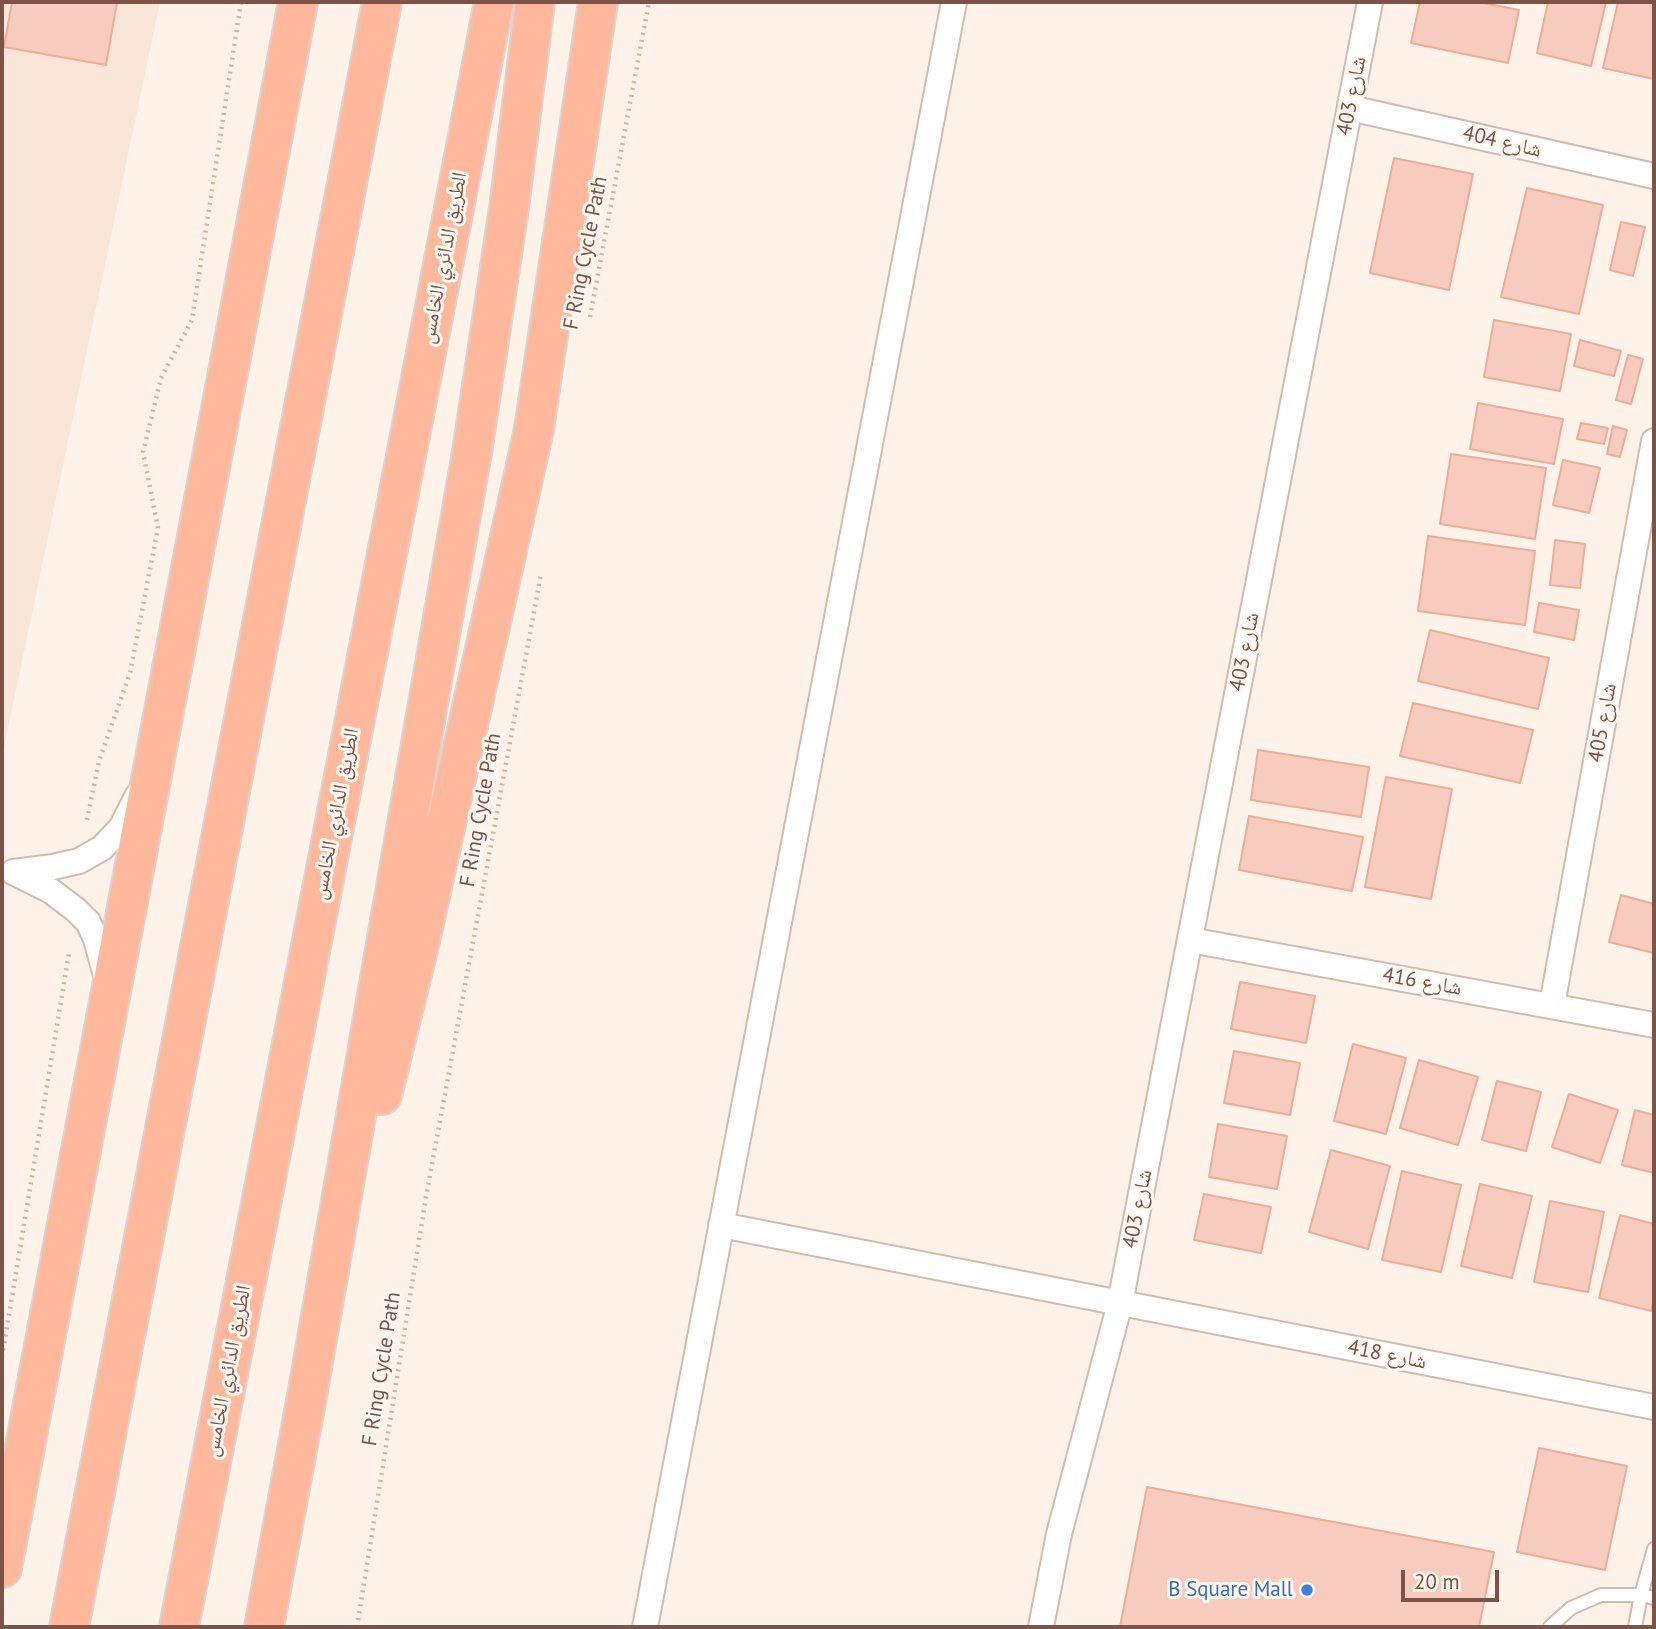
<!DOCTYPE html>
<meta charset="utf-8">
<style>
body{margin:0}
#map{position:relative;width:1656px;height:1629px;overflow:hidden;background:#fff3e9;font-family:"PT Sans",sans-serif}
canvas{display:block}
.frame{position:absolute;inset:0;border:4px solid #7d5348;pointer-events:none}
.scale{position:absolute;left:1401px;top:1570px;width:98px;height:32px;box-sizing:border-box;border:4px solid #7d5348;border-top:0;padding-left:9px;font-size:21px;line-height:24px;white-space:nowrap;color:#7d5348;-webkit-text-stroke:5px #fff8f1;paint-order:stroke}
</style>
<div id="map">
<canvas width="1656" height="1629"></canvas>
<div class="frame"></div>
<div class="scale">20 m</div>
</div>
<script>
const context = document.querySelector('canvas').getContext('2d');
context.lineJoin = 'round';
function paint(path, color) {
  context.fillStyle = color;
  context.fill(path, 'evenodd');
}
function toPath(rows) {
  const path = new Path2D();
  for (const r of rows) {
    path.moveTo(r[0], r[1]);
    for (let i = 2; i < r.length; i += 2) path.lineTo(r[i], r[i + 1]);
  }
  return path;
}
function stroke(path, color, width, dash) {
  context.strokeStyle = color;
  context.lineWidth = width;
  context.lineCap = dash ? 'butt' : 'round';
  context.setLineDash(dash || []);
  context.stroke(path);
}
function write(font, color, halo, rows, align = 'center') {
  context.font = font + ' "PT Sans","Noto Naskh Arabic",sans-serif';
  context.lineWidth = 6;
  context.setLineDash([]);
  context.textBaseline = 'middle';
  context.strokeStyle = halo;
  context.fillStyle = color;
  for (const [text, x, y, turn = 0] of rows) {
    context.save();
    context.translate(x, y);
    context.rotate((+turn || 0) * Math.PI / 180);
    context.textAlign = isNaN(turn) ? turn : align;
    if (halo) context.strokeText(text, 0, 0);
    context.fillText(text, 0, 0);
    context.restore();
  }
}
paint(toPath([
 [2,2,160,2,2,757]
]), '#f9e6d9');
const building = toPath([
 [12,2,117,2,106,65,4,47,12,2],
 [1420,2,1479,2,1519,10,1508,63,1411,43,1420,2],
 [1548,2,1606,2,1591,66,1537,53,1548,2],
 [1618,2,1654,2,1654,79,1603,68,1618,2],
 [1394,158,1473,174,1449,290,1370,273,1394,158],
 [1527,188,1603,205,1579,314,1501,297,1527,188],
 [1621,222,1645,227,1633,276,1610,270,1621,222],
 [1494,320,1571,334,1560,391,1484,377,1494,320],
 [1580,340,1621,351,1614,376,1574,366,1580,340],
 [1628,355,1643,359,1631,404,1616,400,1628,355],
 [1478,403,1563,419,1554,464,1470,449,1478,403],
 [1581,423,1608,428,1604,444,1577,439,1581,423],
 [1613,426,1627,430,1620,457,1607,454,1613,426],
 [1451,454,1546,468,1535,539,1440,524,1451,454],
 [1563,460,1600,468,1589,513,1553,505,1563,460],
 [1428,536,1535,551,1525,625,1418,611,1428,536],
 [1555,540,1585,544,1580,588,1550,585,1555,540],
 [1539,603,1579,610,1574,640,1534,632,1539,603],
 [1430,630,1549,658,1538,709,1418,681,1430,630],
 [1413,703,1533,730,1520,783,1400,756,1413,703],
 [1258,750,1369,767,1361,817,1251,800,1258,750],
 [1386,777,1452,789,1431,899,1365,887,1386,777],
 [1249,816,1363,837,1352,891,1239,870,1249,816],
 [1621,895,1654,904,1654,953,1609,942,1621,895],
 [1240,982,1315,996,1306,1043,1231,1029,1240,982],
 [1353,1044,1406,1058,1386,1134,1334,1121,1353,1044],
 [1234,1051,1300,1063,1290,1115,1224,1103,1234,1051],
 [1419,1060,1478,1077,1458,1145,1400,1128,1419,1060],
 [1497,1081,1541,1092,1526,1151,1482,1140,1497,1081],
 [1569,1094,1618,1110,1600,1163,1552,1147,1569,1094],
 [1635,1110,1654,1115,1654,1173,1622,1165,1635,1110],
 [1218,1124,1287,1136,1277,1189,1209,1177,1218,1124],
 [1331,1150,1390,1166,1368,1249,1309,1232,1331,1150],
 [1402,1171,1461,1185,1441,1272,1382,1260,1402,1171],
 [1480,1184,1532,1196,1512,1278,1461,1266,1480,1184],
 [1204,1194,1271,1207,1261,1253,1194,1240,1204,1194],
 [1550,1201,1604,1212,1588,1292,1534,1282,1550,1201],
 [1620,1215,1654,1224,1654,1299,1651,1311,1599,1298,1620,1215],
 [1539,1448,1627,1466,1605,1570,1517,1552,1539,1448],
 [1147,1487,1494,1552,1479,1627,1120,1627,1147,1487]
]);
paint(building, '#f7cbbd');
stroke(building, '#ecad9b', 2);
const service = toPath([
 [1550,1627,1571,1608,1601,1595,1641,1595,1654,1598],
 [1635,1627,1641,1595,1654,1549]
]);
const minor = toPath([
 [1350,108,1654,176],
 [13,872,51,891,76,910,88,922,96,939,108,983],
 [14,872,53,867,79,861,102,848,121,828,138,795],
 [1190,940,1654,1025],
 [1552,1005,1654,441],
 [721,1225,1654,1407],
 [645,1627,954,2],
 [1041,1627,1059,1534,1120,1303,1370,2]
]);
const trunk = toPath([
 [382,1095,417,954,534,429,598,2],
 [2,1568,298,2],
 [69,1627,382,2],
 [179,1627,494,2],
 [264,1627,307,1396,472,452,509,208,535,2]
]);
stroke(service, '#d5baaf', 16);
stroke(minor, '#d5baaf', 28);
stroke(trunk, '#ddd2cf', 42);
stroke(toPath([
 [590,317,649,2],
 [87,820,99,761,130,673,158,528,143,452,161,378,192,320,241,2],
 [2,1357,69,953],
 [357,1627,426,1197,541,574]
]), '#dead9f', 4.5, [2, 5]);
stroke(service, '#fff', 12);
stroke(minor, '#fff', 24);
stroke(trunk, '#ffb89c', 38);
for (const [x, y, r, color] of [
 [1307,1590,7,"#3f7fe0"]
]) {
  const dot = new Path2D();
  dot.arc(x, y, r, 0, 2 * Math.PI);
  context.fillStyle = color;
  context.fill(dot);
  stroke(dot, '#fff8f1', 2.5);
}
write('21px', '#7d5348', '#fff8f1', [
 ["شارع 403",1352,96,-79],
 ["شارع 404",1502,142,13],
 ["F Ring Cycle Path",586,253,-79],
 ["الطريق الدائري الخامس",444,258,-79],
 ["شارع 403",1245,652,-79],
 ["شارع 405",1603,723,-80],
 ["F Ring Cycle Path",481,810,-80],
 ["الطريق الدائري الخامس",336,814,-79],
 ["شارع 416",1422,982,10],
 ["شارع 403",1138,1209,-79],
 ["شارع 418",1387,1355,11],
 ["F Ring Cycle Path",382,1369,-81],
 ["الطريق الدائري الخامس",228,1371,-79]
]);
write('21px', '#366cbe', '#fff8f1', [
 ["B Square Mall",1293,1590]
], 'right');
</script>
